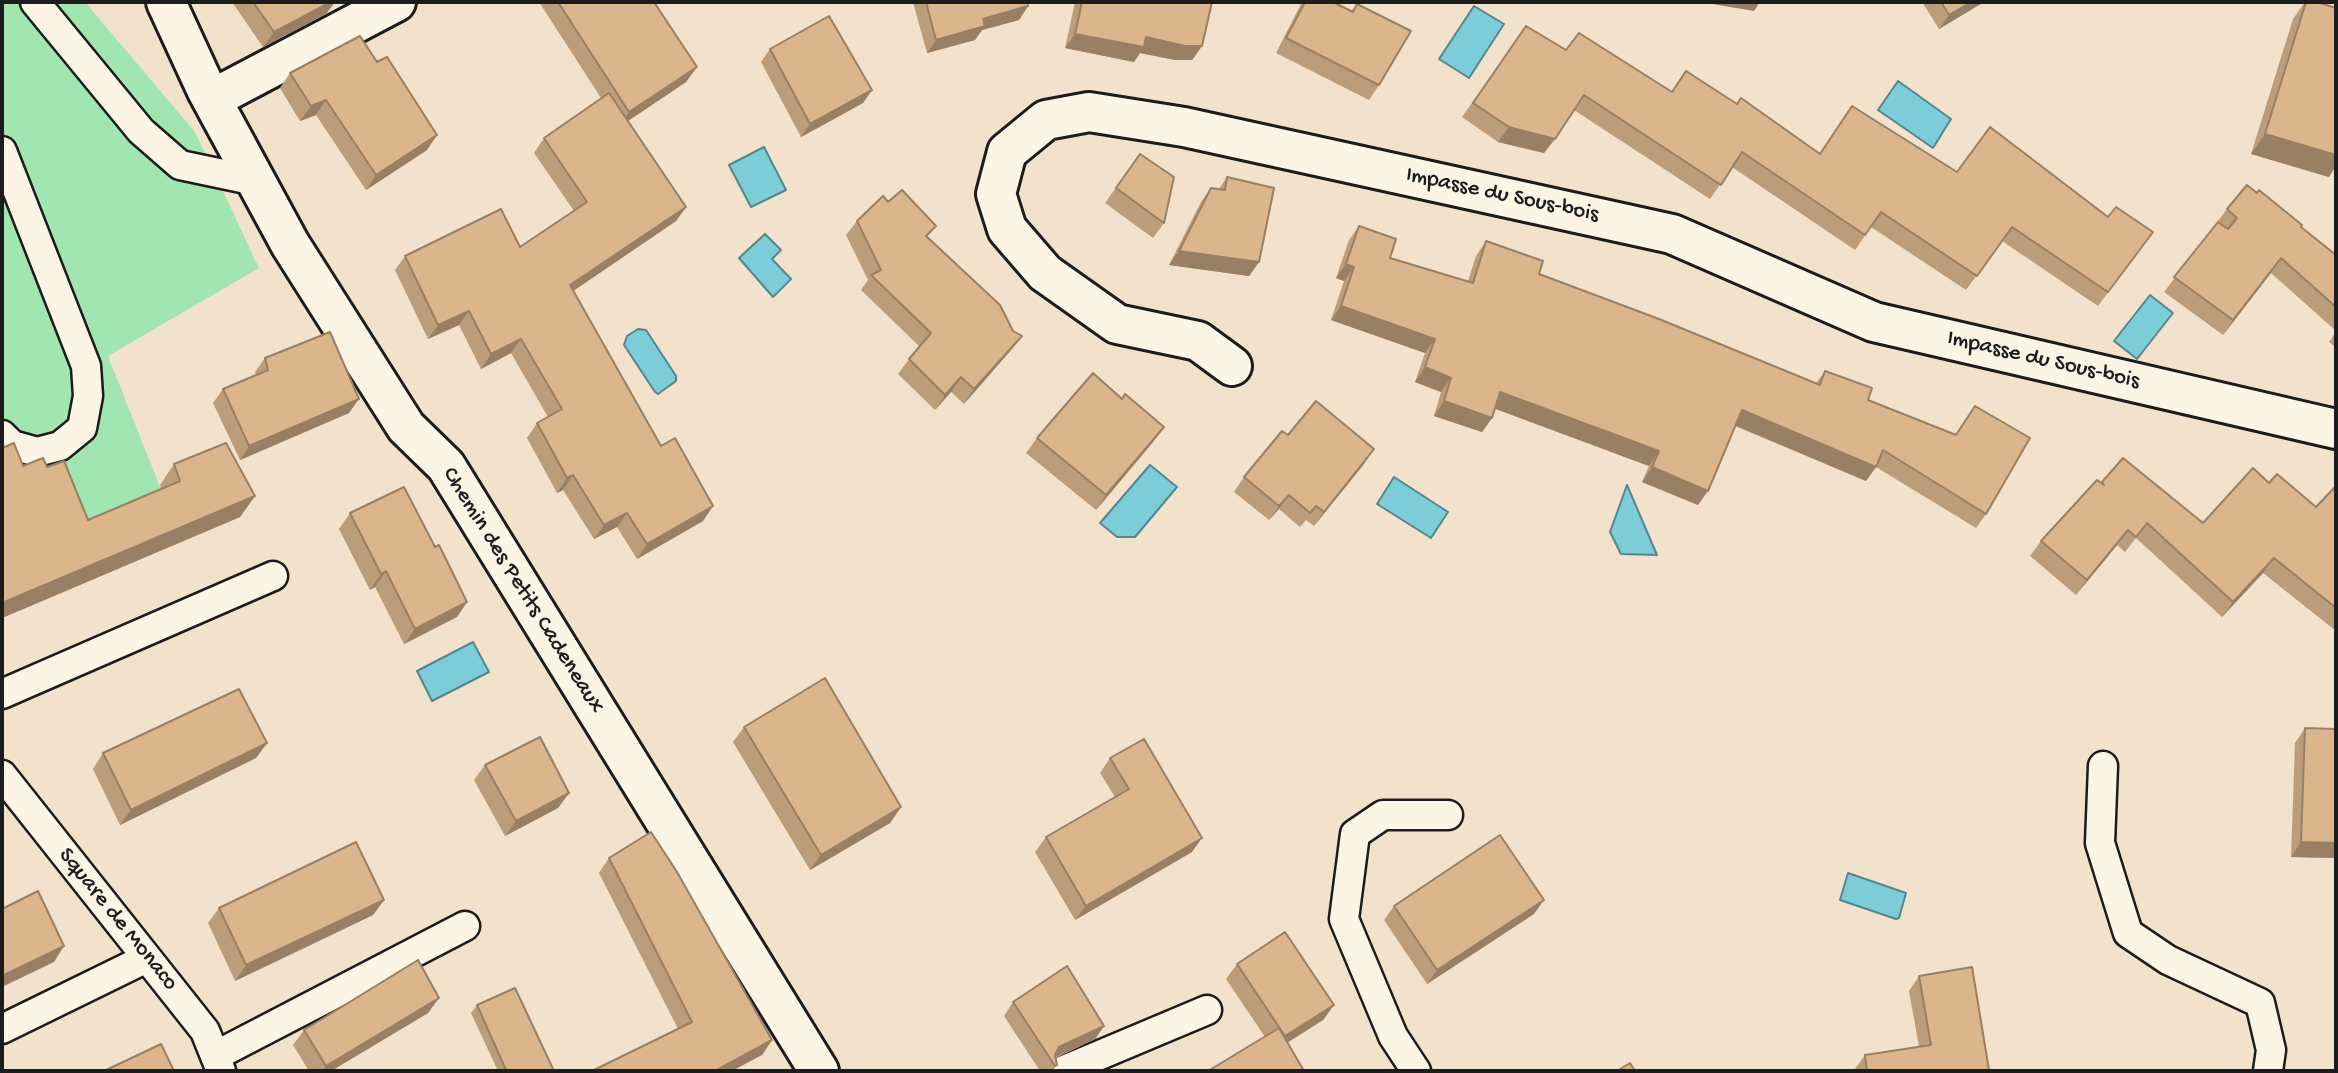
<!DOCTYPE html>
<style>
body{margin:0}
#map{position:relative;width:2338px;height:1073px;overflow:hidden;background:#f2e2cb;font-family:"Gochi Hand",sans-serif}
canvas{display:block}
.frame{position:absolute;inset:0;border:4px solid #1c1c1c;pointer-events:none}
</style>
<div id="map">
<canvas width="2338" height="1073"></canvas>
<div class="frame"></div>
</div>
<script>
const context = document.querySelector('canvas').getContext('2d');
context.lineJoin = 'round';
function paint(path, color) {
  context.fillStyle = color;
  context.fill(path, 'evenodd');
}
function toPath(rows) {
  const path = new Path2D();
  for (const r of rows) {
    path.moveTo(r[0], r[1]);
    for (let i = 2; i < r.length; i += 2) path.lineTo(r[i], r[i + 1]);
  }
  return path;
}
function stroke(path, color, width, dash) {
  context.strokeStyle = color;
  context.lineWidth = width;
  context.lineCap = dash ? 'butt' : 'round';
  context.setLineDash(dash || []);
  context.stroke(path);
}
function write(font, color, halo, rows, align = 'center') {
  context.font = font + ' "Gochi Hand",sans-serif';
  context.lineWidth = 5;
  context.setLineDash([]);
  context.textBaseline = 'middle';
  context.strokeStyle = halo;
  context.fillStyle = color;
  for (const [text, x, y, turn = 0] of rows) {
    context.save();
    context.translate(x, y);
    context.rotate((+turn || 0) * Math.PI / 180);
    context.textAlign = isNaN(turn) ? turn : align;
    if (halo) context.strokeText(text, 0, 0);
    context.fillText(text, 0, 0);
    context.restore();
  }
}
paint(toPath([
 [2,2,85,2,195,132,259,268,108,356,166,502,2,571]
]), '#a1e5b0');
const water = toPath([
 [1474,6,1504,24,1469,78,1439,59,1474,6],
 [1898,81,1951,119,1933,148,1878,110,1898,81],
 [764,147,786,190,751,207,729,165,764,147],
 [765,234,781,250,772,259,791,279,773,297,739,258,765,234],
 [2150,295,2173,313,2137,359,2114,341,2150,295],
 [638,329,646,330,676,376,676,381,658,394,655,392,624,345,627,336,638,329],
 [1150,465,1177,487,1135,537,1117,537,1100,523,1150,465],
 [1394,477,1448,512,1431,538,1377,504,1394,477],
 [1627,485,1657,555,1621,554,1610,532,1627,485],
 [473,642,489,672,432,701,417,671,473,642],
 [1848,873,1906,893,1899,918,1896,919,1840,900,1848,873]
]);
paint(water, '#7dcdd9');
stroke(water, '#56868d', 2);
const service = toPath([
 [35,2,141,131,180,165,256,181],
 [2,151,86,366,88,396,82,428,60,446,37,452,12,445,2,435],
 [2,694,273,576],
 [2103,766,2100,843,2128,933,2168,960,2260,1003,2271,1050,2268,1071],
 [2,775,205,1031,221,1071],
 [2,1029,147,958],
 [215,1056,465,926],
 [1062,1071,1207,1010],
 [1416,1071,1393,1036,1344,919,1355,834,1383,815,1448,815]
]);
const minor = toPath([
 [166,2,207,91,290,244,406,427,446,466,819,1071],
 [212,99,396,2],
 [1232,366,1198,341,1117,324,1045,273,1007,229,996,194,1007,152,1046,120,1089,112,1184,127,1672,234,1874,322,2336,429]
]);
stroke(service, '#1c1c1c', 33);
stroke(minor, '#1c1c1c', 44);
stroke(service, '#fcf5e5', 28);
stroke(minor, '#fcf5e5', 38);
paint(toPath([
 [232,2,335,2,326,14,263,47],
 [539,2,654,2,697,67,686,82,628,121,686,207,676,221,573,291,661,446,713,506,703,521,637,559,617,527,594,539,563,490,557,493,527,438,537,423,548,417,511,353,481,369,459,325,428,339,395,270,405,256,520,247,574,211,534,153,544,138,601,98],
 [913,2,1027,2,1028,6,1019,20,982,30,975,40,927,53],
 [1075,2,1212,2,1202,46,1192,60,1175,60,1140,53,1134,62,1065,48],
 [1302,2,1333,2,1351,12,1357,4,1379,85,1369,100,1276,53],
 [1922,2,1984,2,1939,29],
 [2305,2,2317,2,2329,177,2251,154,2293,19],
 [1526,26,1566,50,1672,92,1819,154,1957,172,2108,217,2153,232,2098,306,2002,241,1966,290,1871,227,1855,250,1732,167,1710,199,1574,110,1544,153,1498,142,1462,117],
 [770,49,872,90,863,103,801,137,761,62],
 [290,73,427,150,366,190,316,115,300,121,280,88],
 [1140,154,1164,223,1153,238,1105,203],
 [1227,177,1259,262,1249,276,1169,265,1201,202,1211,188,1219,189],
 [2227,209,2301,227,2336,255,2336,331,2271,273,2223,335,2164,292],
 [857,221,928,238,1013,331,1022,336,1011,350,964,404,951,392,935,410,898,374,919,346,861,290,868,280,846,235],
 [1359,226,1390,258,1468,281,1476,256,1486,241,1539,274,1816,383,1825,371,1868,400,1956,434,1975,406,1986,514,1976,528,1876,467,1866,481,1735,426,1698,505,1642,482,1649,466,1495,408,1492,418,1482,432,1434,416,1441,392,1415,382,1425,353,1331,320,1344,281,1336,278,1349,240],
 [2336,332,2336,348,2329,342],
 [265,358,349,413,240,460,213,403,223,389,256,375,255,372],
 [1122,399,1153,442,1096,510,1026,453,1037,438],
 [1288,435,1364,464,1314,526,1306,520,1300,527,1279,509,1269,520,1234,492,1244,477],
 [2123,458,2203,523,2269,483,2316,507,2336,490,2336,631,2263,573,2222,617,2136,538,2125,552,2117,545,2076,595,2030,556,2041,541,2101,484],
 [174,464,255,496,240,517,2,618,23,466,47,467,88,520,161,489,160,485],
 [350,513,435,547,467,602,457,617,404,644,375,587,370,590,339,529],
 [744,727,901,807,890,823,810,870,733,742],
 [2305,728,2336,858,2291,857,2295,743],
 [267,743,256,758,120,825,93,769,103,753],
 [1110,758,1192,852,1075,920,1035,852,1046,837,1115,797,1100,773],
 [485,765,569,793,558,808,505,836,474,780],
 [609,858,772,1040,762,1055,678,1029,599,873],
 [384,900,373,915,235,981,208,923,219,908],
 [1394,906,1534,914,1427,984,1384,920],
 [1237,964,1334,1005,1323,1020,1287,1043,1265,1037,1226,979],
 [1919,976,1989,1070,1989,1071,1855,1071,1855,1069,1865,1055,1919,1047,1909,991],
 [439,998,428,1013,331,1071,309,1071,293,1045,304,1030],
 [1013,1002,1104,1026,1095,1039,1056,1058,1057,1065,1052,1071,1040,1071,1004,1016],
 [477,1005,554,1071,498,1071,471,1013]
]), '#bc9d79');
paint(toPath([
 [331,2,335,2,326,14,263,47,274,32],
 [1700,2,1760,2,1754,11],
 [1971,2,1984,2,1939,29,1949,15],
 [1028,6,1019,20,982,30,975,40,927,53,936,40,983,19],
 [1075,34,1146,37,1202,46,1192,60,1175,60,1140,53,1134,62,1065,48],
 [697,67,686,82,619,127,629,112],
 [872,90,863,103,801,137,810,124],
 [326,100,316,115,300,121,311,106],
 [1509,127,1555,139,1544,153,1498,142],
 [2265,134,2336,155,2336,166,2329,177,2251,154],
 [437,135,427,150,366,190,376,175],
 [686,207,676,221,560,300,570,285],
 [1179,251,1259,262,1249,276,1169,265],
 [2281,258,2271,273,2223,335,2233,320],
 [1346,264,1354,267,1344,281,1336,278],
 [1341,306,1435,339,1425,353,1331,320],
 [469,311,459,325,428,339,438,325],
 [1022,336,1011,350,964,404,974,389],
 [521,339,511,353,481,369,491,354],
 [1425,367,1451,378,1441,392,1415,382],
 [961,377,951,392,935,410,945,395],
 [1500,392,1659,451,1649,466,1490,407],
 [359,399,349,413,240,460,249,446],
 [1444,401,1492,418,1482,432,1434,416],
 [1742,410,1876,467,1866,481,1732,424],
 [1164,427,1153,442,1096,510,1106,495],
 [1374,449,1364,464,1314,526,1324,512],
 [1652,467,1708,491,1698,505,1642,482],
 [573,475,563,490,557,493,567,478],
 [1289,495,1279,509,1269,520,1279,506],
 [255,496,240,517,2,618,2,603],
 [713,506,703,521,637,559,647,544],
 [627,513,617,527,594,539,604,525],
 [2128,530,2117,545,2076,595,2087,580],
 [2274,558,2263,573,2222,617,2233,602],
 [386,571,375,587,370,590,381,574],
 [467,602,457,617,404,644,415,629],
 [267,743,256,758,120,825,131,810],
 [569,793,558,808,505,836,516,821],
 [901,807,890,823,810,870,821,855],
 [1202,838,1192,852,1075,920,1086,906],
 [2301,842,2336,843,2336,858,2291,857],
 [384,900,373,915,235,981,246,965],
 [1544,900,1534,914,1427,984,1437,970],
 [64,946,54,962,2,987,2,976],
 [439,998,428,1013,331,1071,322,1071,326,1066],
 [1334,1005,1323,1020,1274,1051,1285,1036],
 [1104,1026,1095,1039,1049,1060,1059,1047],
 [772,1040,762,1055,732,1071,715,1071]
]), '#997f63');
const building = toPath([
 [253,2,331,2,274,32,253,2],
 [558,2,654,2,697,67,629,112,558,2],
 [926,2,1027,2,1028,6,983,19,985,26,936,40,926,2],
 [1082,2,1212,2,1202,46,1185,46,1146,37,1144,47,1075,34,1082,2],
 [1305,2,1333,2,1353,12,1357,4,1411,31,1379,85,1286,38,1305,2],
 [1941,2,1971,2,1949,15,1941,2],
 [2306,2,2317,2,2336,8,2336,155,2265,134,2306,2],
 [829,16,872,90,810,124,770,49,829,16],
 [1526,26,1566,50,1579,33,1672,92,1686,71,1737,104,1741,98,1820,154,1852,106,1957,172,1990,127,2108,217,2116,207,2153,232,2108,292,2012,227,1977,276,1881,212,1865,235,1742,152,1721,185,1584,95,1555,139,1509,127,1473,103,1526,26],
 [360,36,377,62,387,57,437,135,376,175,326,100,311,106,290,73,360,36],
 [609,93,686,207,570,285,661,446,675,438,713,506,647,544,627,513,604,525,573,475,567,478,537,423,562,409,521,339,491,354,469,311,438,325,405,256,501,209,520,247,587,202,544,138,609,93],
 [1140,154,1174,177,1164,223,1116,188,1140,154],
 [1227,177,1274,188,1259,262,1179,251,1211,188,1225,190,1227,177],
 [2247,185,2257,193,2259,190,2302,225,2301,227,2336,255,2336,307,2281,258,2233,320,2174,277,2218,222,2228,229,2237,218,2227,209,2247,185],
 [902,190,936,226,926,236,1000,305,1013,331,1022,336,974,389,961,377,945,395,909,359,931,333,871,275,881,270,857,221,883,196,888,202,902,190],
 [1359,226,1396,239,1390,258,1473,283,1486,241,1543,261,1539,274,1659,319,1820,385,1825,371,1872,388,1868,400,1956,435,1975,406,2030,438,1986,514,1883,450,1876,467,1742,410,1708,491,1652,467,1659,451,1500,392,1492,418,1444,401,1451,378,1425,367,1435,339,1341,306,1354,267,1346,264,1359,226],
 [330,332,359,399,249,446,223,389,268,370,265,358,330,332],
 [1093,373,1122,399,1125,394,1164,427,1106,495,1037,438,1093,373],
 [1316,401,1374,449,1324,512,1316,506,1310,513,1289,495,1279,506,1244,477,1282,431,1288,435,1316,401],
 [14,443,23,466,43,458,47,467,64,461,88,520,180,481,174,464,226,443,255,496,2,603,2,448,14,443],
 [2123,458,2203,523,2253,468,2269,483,2277,474,2316,507,2334,488,2336,490,2336,608,2274,558,2233,602,2147,523,2136,537,2128,530,2087,580,2041,541,2097,480,2104,485,2102,482,2123,458],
 [404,487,435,547,439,545,467,602,415,629,386,571,381,574,350,513,404,487],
 [825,678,901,807,821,855,744,727,825,678],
 [239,689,267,743,131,810,103,753,239,689],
 [2305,728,2336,729,2336,843,2301,842,2305,728],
 [540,737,569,793,516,821,485,765,540,737],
 [1144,739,1202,838,1086,906,1046,837,1129,789,1110,758,1144,739],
 [651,832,677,872,772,1040,715,1071,592,1071,692,1022,609,858,651,832],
 [1500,835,1544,900,1437,970,1394,906,1500,835],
 [356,842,384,900,246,965,219,908,356,842],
 [38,891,64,946,2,976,2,909,38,891],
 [1285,932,1334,1005,1285,1036,1237,964,1285,932],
 [418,960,439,998,326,1066,304,1030,418,960],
 [1067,966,1104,1026,1059,1047,1055,1055,1057,1065,1055,1066,1013,1002,1067,966],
 [1972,967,1989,1070,1983,1071,1867,1071,1865,1055,1931,1045,1919,976,1972,967],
 [515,988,554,1071,504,1071,506,1070,477,1005,515,988],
 [1279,1028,1304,1071,1208,1071,1279,1028],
 [161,1044,174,1071,104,1071,161,1044],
 [1630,1063,1635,1071,1617,1071,1630,1063]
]);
paint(building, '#dbb68d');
stroke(building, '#997f63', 2);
write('23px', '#1c1c1c', '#fcf5e5', [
 ["Impasse du Sous-bois",1502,196,12],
 ["Impasse du Sous-bois",2043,361,13],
 ["Chemin des Petits Cadeneaux",522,591,58],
 ["Square de Monaco",117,920,51]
]);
</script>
